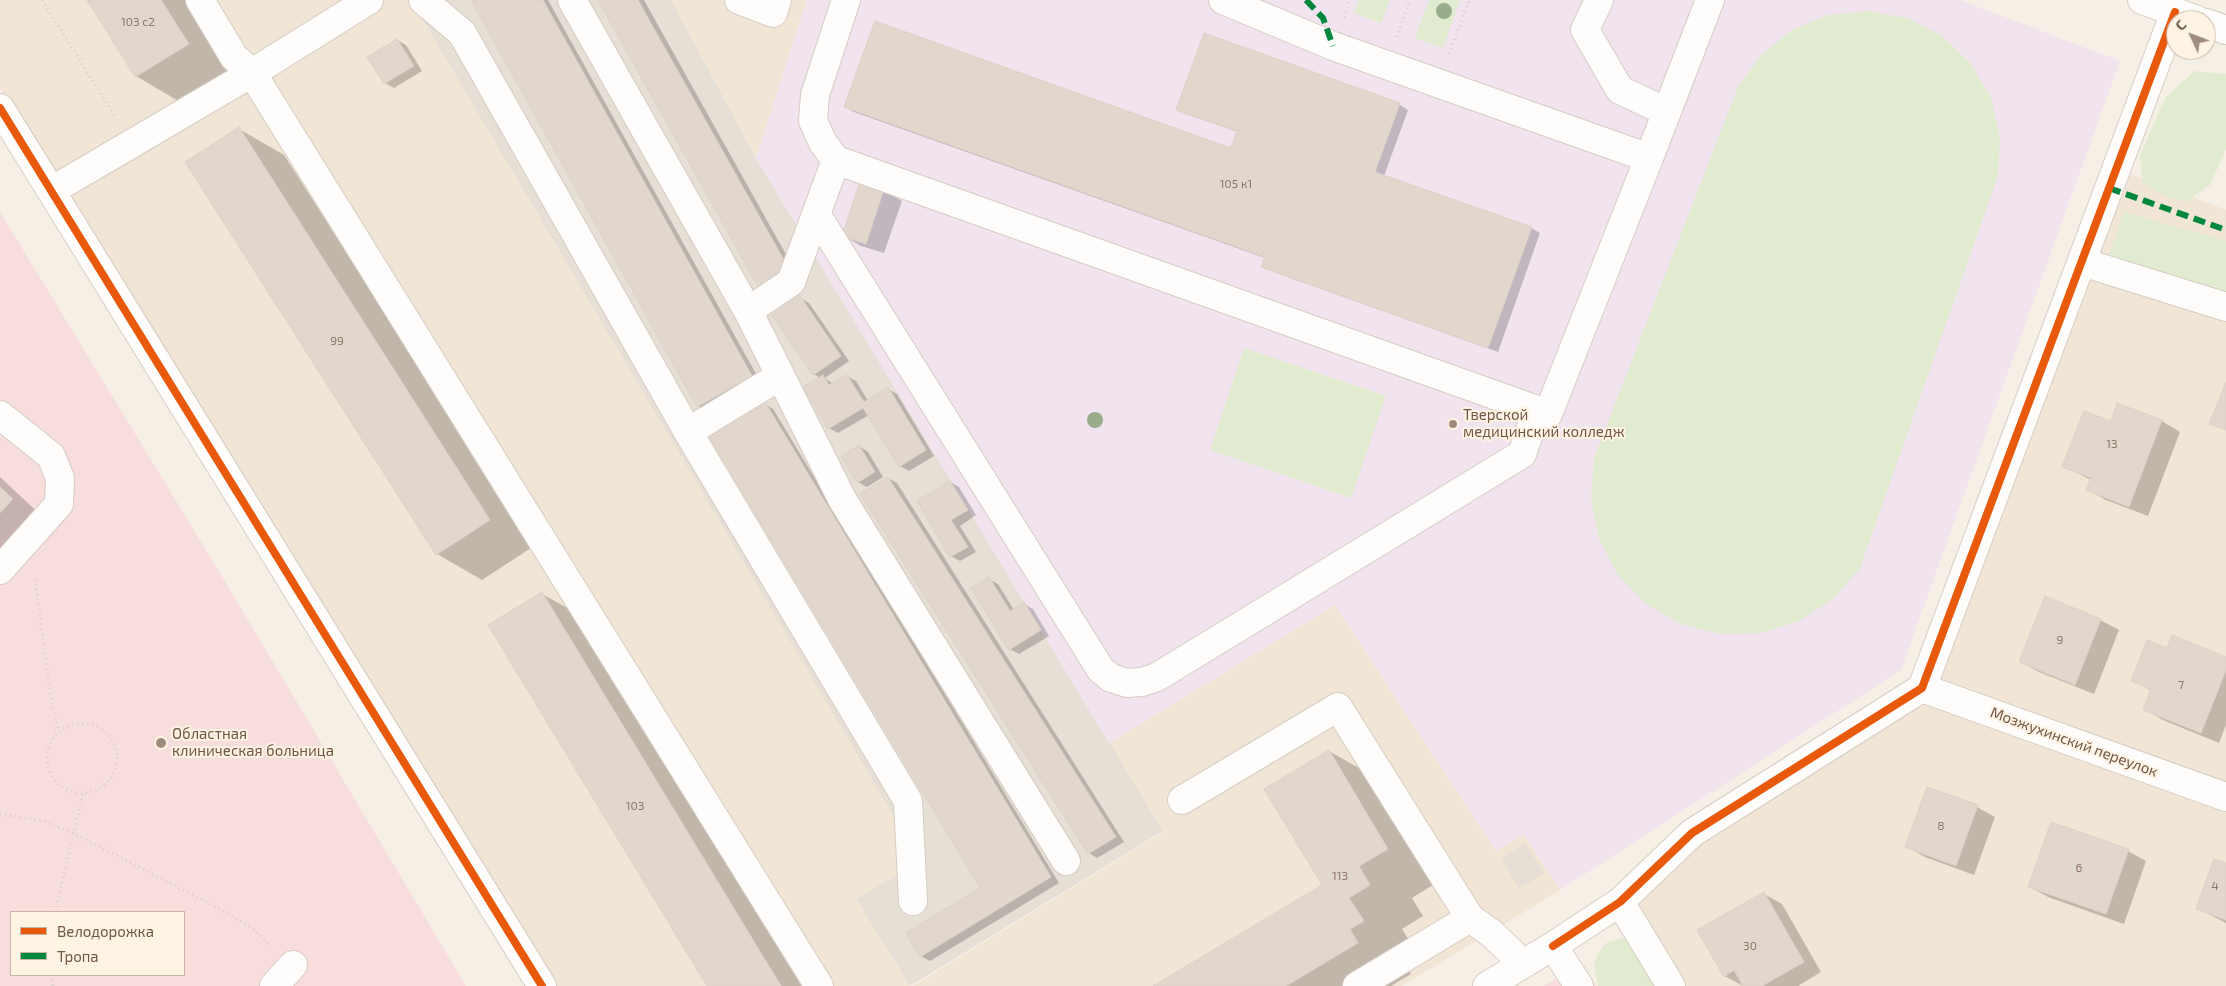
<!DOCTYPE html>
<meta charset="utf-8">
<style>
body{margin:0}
#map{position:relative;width:2226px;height:986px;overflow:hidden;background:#f5efe5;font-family:"Exo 2",sans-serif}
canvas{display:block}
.legend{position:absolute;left:10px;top:911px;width:175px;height:65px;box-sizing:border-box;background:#fff4e4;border:1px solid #c6b5a5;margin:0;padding:6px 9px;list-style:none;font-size:15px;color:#715647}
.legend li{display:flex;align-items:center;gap:10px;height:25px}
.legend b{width:25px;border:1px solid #c6b5a5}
.north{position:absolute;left:2166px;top:10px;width:50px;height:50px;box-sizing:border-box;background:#fff4e4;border:1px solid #c6b5a5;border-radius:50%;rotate:313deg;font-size:14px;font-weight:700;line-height:20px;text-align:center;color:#715647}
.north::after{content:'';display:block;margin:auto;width:18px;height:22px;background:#9f8c7e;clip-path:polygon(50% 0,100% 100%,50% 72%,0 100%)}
</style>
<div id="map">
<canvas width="2226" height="986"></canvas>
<ul class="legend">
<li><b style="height:6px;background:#e8590c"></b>Велодорожка</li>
<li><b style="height:6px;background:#00873e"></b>Тропа</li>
</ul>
<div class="north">С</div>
</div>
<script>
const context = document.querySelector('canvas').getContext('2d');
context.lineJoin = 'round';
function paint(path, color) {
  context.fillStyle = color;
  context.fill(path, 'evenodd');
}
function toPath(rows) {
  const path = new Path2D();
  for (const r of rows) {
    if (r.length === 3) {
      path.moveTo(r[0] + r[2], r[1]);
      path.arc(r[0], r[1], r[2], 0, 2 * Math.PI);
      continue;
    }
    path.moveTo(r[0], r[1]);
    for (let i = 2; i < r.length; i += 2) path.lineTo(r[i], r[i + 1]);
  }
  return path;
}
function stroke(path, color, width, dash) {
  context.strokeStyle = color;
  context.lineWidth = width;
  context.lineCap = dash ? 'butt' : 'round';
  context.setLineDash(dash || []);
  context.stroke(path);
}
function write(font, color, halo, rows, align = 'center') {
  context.font = font + ' "Exo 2",sans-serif';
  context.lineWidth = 4;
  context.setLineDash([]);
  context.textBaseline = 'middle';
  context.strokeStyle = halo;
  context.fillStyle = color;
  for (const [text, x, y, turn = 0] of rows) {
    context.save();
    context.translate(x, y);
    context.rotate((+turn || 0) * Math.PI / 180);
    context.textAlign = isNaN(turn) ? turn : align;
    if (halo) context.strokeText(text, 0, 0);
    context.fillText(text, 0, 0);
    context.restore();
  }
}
paint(toPath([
 [0,0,411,0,920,861,856,899,910,986,551,986,0,88],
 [671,0,807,0,756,158],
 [2130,174,2226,210,2226,786,1940,681],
 [1335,605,1496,851,1524,834,1560,890,1402,986,913,986,1163,832,1109,743],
 [1925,701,2226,807,2226,986,1687,986,1638,906,1687,854]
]), '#f1e5d5');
paint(toPath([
 [411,0,671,0,756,158,1163,831,910,986,856,899,920,861],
 [1525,843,1544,873,1519,888,1501,858]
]), '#e6dfd6');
paint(toPath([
 [807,0,1960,0,2120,61,1901,670,1560,890,1524,834,1496,851,1335,605,1109,743,756,158]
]), '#f1e4ef');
paint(toPath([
 [0,212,220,573,466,986,0,986],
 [11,912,184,912,184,975,11,975],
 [1582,963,1596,986,1544,986]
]), '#f7dedd');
paint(toPath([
 [1359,0,1390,0,1381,23,1354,13],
 [1429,0,1460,0,1443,48,1415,38],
 [1868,11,1907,18,1942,36,1971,64,1991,98,2000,137,1998,176,1860,568,1833,599,1799,621,1761,633,1720,634,1681,624,1646,604,1618,575,1599,539,1591,499,1594,458,1738,87,1761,55,1792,30,1828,15],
 [2195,71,2226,74,2226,149,2210,185,2186,202,2164,195,2143,184,2140,155,2166,97],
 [2124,212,2226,241,2226,295,2108,258],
 [1244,348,1386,396,1351,498,1210,450],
 [1623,938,1633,941,1659,986,1598,986,1594,965,1597,956,1606,943]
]), '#e0ebd0');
paint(toPath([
 [88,0,189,0,233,70,180,102,136,76],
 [472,0,548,0,760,381,706,411,698,406],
 [600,0,644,0,798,276,769,292],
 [1204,35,1400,105,1408,110,1384,176,1531,228,1540,233,1498,352,1271,271,1263,266,1265,258,854,112,845,107,1232,150,1238,132,1186,114,1177,109],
 [397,40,406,45,422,71,394,88,385,83],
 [239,129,284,155,534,546,482,580,437,554],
 [884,190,902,201,884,253,861,246,843,235],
 [800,298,809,303,849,361,825,378,833,384,847,376,856,381,868,401,888,389,897,394,934,456,909,471,900,466,869,415,838,433,829,428,820,378,814,374],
 [765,404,773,409,1059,883,930,961,921,956,981,889],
 [2118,405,2162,421,2180,432,2148,516,2106,500,2088,490,2091,480,2064,466,2111,423],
 [859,446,868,452,883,477,867,487,858,482],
 [0,477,46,520,0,569],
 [888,478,897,483,1124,842,1097,858,1089,853],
 [950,482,959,487,976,515,960,526,976,552,960,561,951,556,918,502],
 [989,579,998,584,1014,610,1024,604,1033,609,1049,636,1019,654,1010,649],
 [542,594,587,619,810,986,709,986],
 [2100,620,2119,630,2094,694,2039,672,2021,662],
 [2168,649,2226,658,2226,725,2219,743,2163,720,2145,710,2152,691,2133,680],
 [1329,751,1383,782,1441,880,1412,898,1423,916,1402,929,1417,953,1403,960,1411,974,1391,986,1156,986,1323,885],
 [1977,807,1995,817,1974,875,1925,857,1907,847],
 [2128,851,2146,861,2124,924,2048,897,2030,887],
 [2226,864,2226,923,2197,908],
 [1764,894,1782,904,1821,972,1798,986,1743,986,1725,976]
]), '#0003');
const building = toPath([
 [87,0,161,0,189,44,135,77,87,0],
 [471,0,543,0,752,376,697,407,471,0],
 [598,0,638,0,790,271,759,288,598,0],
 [875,21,1231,148,1237,131,1176,110,1204,33,1400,103,1375,172,1532,227,1488,348,1261,267,1265,257,844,107,875,21],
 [397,39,414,66,384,84,367,57,397,39],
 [239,127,490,520,436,555,185,162,239,127],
 [860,181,884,189,866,244,842,236,860,181],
 [800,296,841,356,813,375,772,315,800,296],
 [823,375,829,385,847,375,864,402,888,387,926,450,899,467,863,408,828,429,803,387,823,375],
 [2226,382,2226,430,2209,424,2226,382],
 [765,402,1051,877,920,957,906,933,980,888,709,436,765,402],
 [2117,403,2162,420,2129,507,2086,490,2091,478,2062,467,2084,411,2111,421,2117,403],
 [859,445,875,472,857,483,841,456,859,445],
 [888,477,1116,837,1088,854,860,494,888,477],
 [950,481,968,510,951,520,968,547,950,557,917,501,950,481],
 [0,487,13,499,0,513,0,487],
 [989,577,1010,611,1024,602,1041,630,1009,650,971,588,989,577],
 [542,592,781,986,707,986,488,625,542,592],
 [2045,596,2101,619,2075,685,2019,662,2045,596],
 [2172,635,2226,657,2226,670,2201,733,2143,710,2151,689,2131,681,2147,640,2167,648,2172,635],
 [1329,750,1388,849,1359,866,1370,885,1349,898,1364,921,1350,929,1358,943,1286,986,1153,986,1322,885,1264,789,1329,750],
 [1927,787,1978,805,1956,866,1905,847,1927,787],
 [2051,822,2129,849,2106,914,2028,887,2051,822],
 [2214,859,2226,863,2226,920,2196,909,2214,859],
 [1764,892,1804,962,1762,986,1743,986,1734,970,1724,977,1697,930,1764,892]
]);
paint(building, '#e1d7cd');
stroke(building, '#ddd2c8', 1);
const minor = toPath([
 [200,0,234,57,252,73,819,986],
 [423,0,462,33,688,432,780,376],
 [572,0,748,311,842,499,1066,861],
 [739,0,773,13,777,0],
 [846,0,815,95,813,121,823,143,836,160,1548,414,1649,158,1333,46,1223,0],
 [1599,0,1585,30,1620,90,1667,112],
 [2142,0,2197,20],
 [2206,23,2226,30],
 [0,108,542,986],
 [1649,158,1710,0],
 [51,191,252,73,369,0],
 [816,214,1101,670,1111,678,1127,683,1142,682,1157,677,1522,454,1537,410],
 [2082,262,2226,307],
 [748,311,791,282,836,160],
 [0,415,51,456,60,478,59,504,0,570],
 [688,432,908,801,913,901],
 [1922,688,2226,797],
 [1182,800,1338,707,1470,918],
 [1620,902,1671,986],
 [1553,946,1579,986],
 [274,986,293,965],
 [1357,986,1470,918,1491,933,1512,953,1520,965],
 [1487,986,1553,946,1620,902,1692,833,1922,688,2175,12]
]);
stroke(minor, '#d6ccc3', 30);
stroke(toPath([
 [42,0,116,118],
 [1344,17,1350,0],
 [1397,37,1410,0],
 [1449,54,1469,0],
 [35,579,51,699,59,731],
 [82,758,35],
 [0,814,44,821,73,833,216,907,252,928,271,946],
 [55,912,83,794],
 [51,975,53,986]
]), '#d7cec8', 3, [1, 4]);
stroke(minor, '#fefdfb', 28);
stroke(toPath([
 [1306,0,1323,18,1333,46],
 [2109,188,2226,230]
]), '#00873e', 6, [12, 6]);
stroke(toPath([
 [0,108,542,986],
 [1553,946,1620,902,1692,833,1922,688,2175,12]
]), '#e8590c', 8);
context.fillStyle = '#9aad8a';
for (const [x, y] of [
 [1444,11],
 [1095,420]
]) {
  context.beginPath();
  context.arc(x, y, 8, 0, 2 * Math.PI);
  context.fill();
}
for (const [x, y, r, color] of [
 [1453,424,5,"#9f8c7e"],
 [161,743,6,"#9f8c7e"]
]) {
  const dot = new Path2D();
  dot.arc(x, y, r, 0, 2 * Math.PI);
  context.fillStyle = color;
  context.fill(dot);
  stroke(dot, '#fff4e4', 2);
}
write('12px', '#8f786b', null, [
 ["103 с2",138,22],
 ["105 к1",1236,184],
 ["99",337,341],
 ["13",2112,444],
 ["9",2060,640],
 ["7",2181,685],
 ["103",635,806],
 ["8",1941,826],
 ["6",2079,868],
 ["113",1340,876],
 ["4",2215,886],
 ["30",1750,946]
]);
write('15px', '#715647', '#fff4e4', [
 ["Тверской",1463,415],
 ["медицинский колледж",1463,432],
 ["Областная",172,734],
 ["клиническая больница",172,751]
], 'left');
write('15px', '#715647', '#fff4e4', [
 ["Мозжухинский переулок",2074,742,20]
]);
</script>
